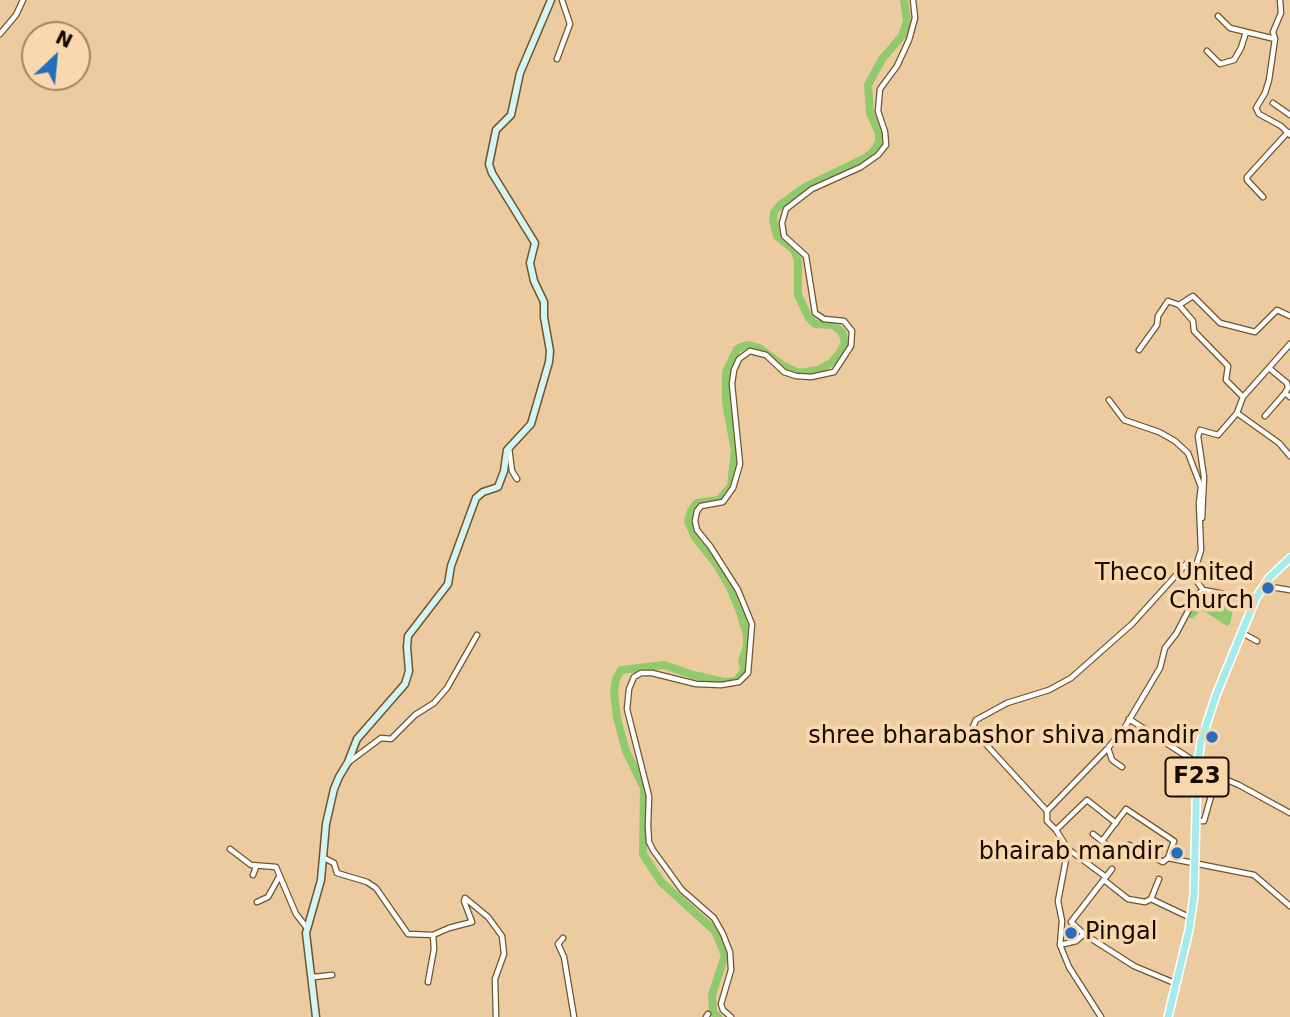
<!DOCTYPE html>
<style>
body{margin:0}
#map{position:relative;width:1290px;height:1017px;overflow:hidden;background:#eccba0;font-family:"DejaVu Sans",sans-serif}
canvas{display:block}
.north{position:absolute;left:21px;top:21px;width:70px;height:70px;box-sizing:border-box;background:#f9d8ad;border:2px solid #9f8668;border-radius:50%;rotate:26deg;font-size:19px;font-weight:700;line-height:28px;text-align:center;color:#170c00}
.north::after{content:'';display:block;margin:auto;width:24px;height:32px;background:#266dbe;clip-path:polygon(50% 0,100% 100%,50% 72%,0 100%)}
</style>
<div id="map">
<canvas width="1290" height="1017"></canvas>
<div class="north">N</div>
</div>
<script>
const context = document.querySelector('canvas').getContext('2d');
context.lineJoin = 'round';
function paint(path, color) {
  context.fillStyle = color;
  context.fill(path, 'evenodd');
}
function toPath(rows) {
  const path = new Path2D();
  for (const r of rows) {
    path.moveTo(r[0], r[1]);
    for (let i = 2; i < r.length; i += 2) path.lineTo(r[i], r[i + 1]);
  }
  return path;
}
function stroke(path, color, width, dash) {
  context.strokeStyle = color;
  context.lineWidth = width;
  context.lineCap = dash ? 'butt' : 'round';
  context.setLineDash(dash || []);
  context.stroke(path);
}
function write(font, color, halo, rows, align = 'center') {
  context.font = font + ' "DejaVu Sans",sans-serif';
  context.lineWidth = 7;
  context.setLineDash([]);
  context.textBaseline = 'middle';
  context.strokeStyle = halo;
  context.fillStyle = color;
  for (const [text, x, y, turn = 0] of rows) {
    context.save();
    context.translate(x, y);
    context.rotate((+turn || 0) * Math.PI / 180);
    context.textAlign = isNaN(turn) ? turn : align;
    if (halo) context.strokeText(text, 0, 0);
    context.fillText(text, 0, 0);
    context.restore();
  }
}
paint(toPath([
 [1212,594,1223,596,1234,606,1230,624,1227,626,1204,611,1200,611,1192,619,1188,617,1195,603,1203,595]
]), '#91c96d');
stroke(toPath([
 [718,1017,713,1012,712,995,725,955,715,931,661,882,643,854,644,788,626,751,617,718,614,692,616,679,621,670,664,665,693,675,724,682,736,681,745,670,742,661,747,646,747,635,740,612,730,587,717,565,695,537,688,522,691,511,697,503,719,500,731,486,735,451,726,403,726,372,737,349,747,345,759,348,782,365,799,373,818,370,831,363,841,351,845,342,842,332,833,325,815,324,809,318,798,295,798,260,794,250,777,236,773,221,774,212,780,205,805,187,865,158,873,152,879,142,879,133,870,113,868,85,882,59,902,36,907,21,904,0]
]), '#91c96d', 8);
const minor = toPath([
 [1280,0,1281,13,1273,32,1275,39,1269,80,1265,93,1256,108,1259,114,1281,126,1290,135],
 [1218,16,1230,28,1275,39],
 [0,34,16,15,23,0],
 [1207,51,1220,64,1234,60,1241,48,1246,32],
 [557,59,570,24,562,0],
 [1273,103,1290,115],
 [1263,197,1247,180,1247,177,1288,132],
 [1290,344,1243,397,1237,413,1279,443,1290,456],
 [1139,350,1157,325,1158,316,1168,301,1179,305],
 [1269,368,1287,383,1288,388,1285,393,1290,397],
 [1243,397,1226,380,1228,366,1194,331,1193,321,1179,305,1193,296,1220,323,1255,332,1277,310,1290,316],
 [1109,400,1124,420,1159,432,1175,441,1188,453,1201,487,1199,503,1201,550,1196,566,1196,580,1203,590,1245,598,1254,602],
 [1265,416,1285,393],
 [509,448,512,471,517,479],
 [1202,518,1204,477,1198,436,1200,430,1218,435,1237,413],
 [1266,584,1271,587,1290,590],
 [1242,633,1257,641],
 [1129,719,1197,763],
 [349,762,381,738,391,739,415,715,434,703,447,688,477,635],
 [1122,767,1112,760,1108,748,1125,727,1160,668,1165,648,1176,634,1196,596,1203,590],
 [1198,768,1239,785,1290,813],
 [1047,811,1107,749],
 [1196,821,1204,821,1217,775],
 [1056,830,1087,800,1116,823],
 [1093,834,1120,855],
 [1102,841,1126,809,1174,841,1168,858,1163,862,1129,845],
 [230,849,251,865,276,867,296,914,307,928],
 [1068,849,1106,877],
 [324,858,334,863,337,873,367,882,376,888,408,934,433,935,449,928,472,922,464,901,465,898,488,917,502,936,504,954,495,979,496,1017],
 [1168,858,1254,875,1290,906],
 [1112,869,1071,922,1084,934,1134,966,1177,984],
 [253,875,256,867],
 [1104,880,1128,899,1145,902,1151,899,1191,918],
 [1151,899,1159,879],
 [257,902,268,897,279,877],
 [563,938,558,944,564,957,574,1017],
 [1060,945,1076,941,1084,934],
 [312,975,314,977,332,975],
 [428,982,434,949,433,935],
 [706,1017,708,1014],
 [731,1017,723,1010,721,1004,731,970,730,952,723,934,714,918,682,890,653,850,649,842,648,826,649,796,627,709,629,689,634,677,641,673,652,673,696,684,721,685,739,682,748,673,752,624,738,590,710,546,697,530,695,521,697,511,701,506,723,502,733,488,740,464,732,384,734,370,739,359,750,351,766,355,784,372,796,376,811,377,834,372,851,346,852,331,844,321,824,319,815,313,806,256,784,236,782,223,786,209,812,189,861,167,878,155,886,145,885,132,878,111,880,89,897,66,909,40,915,18,913,0],
 [1101,1017,1069,967,1060,945,1062,921,1058,901,1068,849,1056,830,1047,821,1047,811,972,729,976,720,1007,703,1049,690,1071,678,1132,624,1187,563,1196,566]
]);
const secondary = toPath([
 [316,1017,306,933,321,880,326,824,334,789,339,777,348,762,357,739,405,684,409,671,407,647,408,636,448,584,451,566,476,498,483,492,498,487,504,471,507,450,531,424,549,362,550,351,544,317,544,302,534,281,530,263,535,243,492,173,489,164,496,130,511,115,520,73,551,0]
]);
const primary = toPath([
 [1168,1017,1189,930,1194,895,1197,768,1201,741,1216,695,1256,598,1269,578,1290,558]
]);
stroke(minor, '#70542c', 7);
stroke(secondary, '#70542c', 9);
stroke(primary, '#fff', 10);
stroke(minor, '#fff', 4.5);
stroke(secondary, '#d3f5f4', 6);
stroke(primary, '#a6ebea', 7);
for (const [x, y, r, color] of [
 [1268,588,7,"#266dbe"],
 [1212,737,7,"#266dbe"],
 [1177,853,7,"#266dbe"],
 [1071,933,7,"#266dbe"]
]) {
  const dot = new Path2D();
  dot.arc(x, y, r, 0, 2 * Math.PI);
  context.fillStyle = color;
  context.fill(dot);
  stroke(dot, '#f9d8ad', 2.5);
}
for (const [x, y, w] of [
 [1197,777,63]
]) {
  const box = new Path2D();
  box.roundRect(x - w / 2, y - 19.5, w, 39, 5);
  context.fillStyle = '#f9d8ad';
  context.fill(box);
  stroke(box, '#170c00', 2);
}
write('bold 23px', '#170c00', null, [
 ["F23",1197,777]
]);
write('24px', '#170c00', '#f9d8ad', [
 ["Theco United",1254,574],
 ["Church",1254,602],
 ["shree bharabashor shiva mandir",1198,737],
 ["bhairab mandir",1163,853],
 ["Pingal",1085,933,"left"]
], 'right');
</script>
